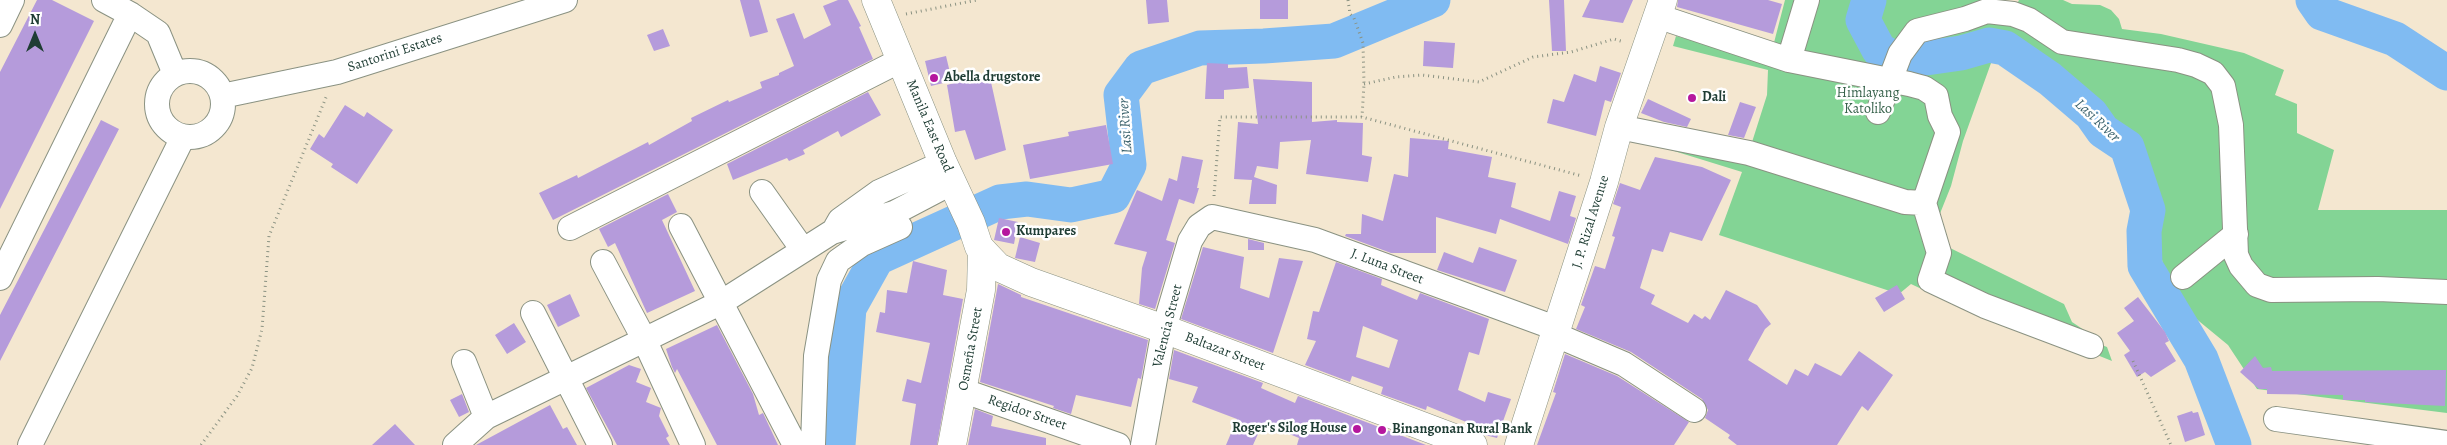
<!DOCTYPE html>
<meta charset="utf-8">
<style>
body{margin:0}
#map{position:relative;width:2447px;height:445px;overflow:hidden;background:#f4e7d0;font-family:Alegreya,serif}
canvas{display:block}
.north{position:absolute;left:10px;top:10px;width:50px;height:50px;-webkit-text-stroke:4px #fff;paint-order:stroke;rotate:0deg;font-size:14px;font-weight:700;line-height:20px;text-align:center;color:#1f3d34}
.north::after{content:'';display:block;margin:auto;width:18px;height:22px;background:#1f3d34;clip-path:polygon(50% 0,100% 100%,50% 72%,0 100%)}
</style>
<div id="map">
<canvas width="2447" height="445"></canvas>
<div class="north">N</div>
</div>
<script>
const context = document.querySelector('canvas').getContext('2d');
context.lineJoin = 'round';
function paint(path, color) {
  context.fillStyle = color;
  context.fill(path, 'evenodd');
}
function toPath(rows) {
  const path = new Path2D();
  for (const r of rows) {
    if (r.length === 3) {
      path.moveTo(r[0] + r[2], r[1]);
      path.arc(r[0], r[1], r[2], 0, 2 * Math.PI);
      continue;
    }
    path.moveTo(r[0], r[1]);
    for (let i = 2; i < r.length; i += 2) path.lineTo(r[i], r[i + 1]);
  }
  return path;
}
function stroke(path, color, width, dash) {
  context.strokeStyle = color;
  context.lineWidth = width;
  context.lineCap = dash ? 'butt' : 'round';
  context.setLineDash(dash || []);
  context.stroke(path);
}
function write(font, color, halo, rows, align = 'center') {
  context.font = font + ' Alegreya,serif';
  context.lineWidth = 5;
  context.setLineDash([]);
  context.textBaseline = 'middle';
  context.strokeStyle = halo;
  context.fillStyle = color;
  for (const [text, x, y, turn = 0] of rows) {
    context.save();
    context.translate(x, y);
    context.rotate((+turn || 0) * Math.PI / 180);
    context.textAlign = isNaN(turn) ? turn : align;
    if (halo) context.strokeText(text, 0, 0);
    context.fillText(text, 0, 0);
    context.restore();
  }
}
paint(toPath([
 [1785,0,1998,0,2000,8,2015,8,2019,0,2063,0,2072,4,2100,5,2111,10,2119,19,2122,29,2161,34,2244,53,2284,70,2275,95,2297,104,2297,133,2334,150,2318,210,2447,210,2447,413,2257,389,2228,345,2183,308,2167,286,2153,213,2134,151,2128,142,2054,73,2022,54,2014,41,1996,40,1995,52,1963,141,1951,186,1935,226,1946,246,2064,304,2072,322,2096,338,2099,344,2107,347,2112,361,2025,326,1947,301,1911,284,1899,294,1719,235,1742,172,1632,138,1746,161,1767,95,1768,70,1673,46,1676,36,1769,62]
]), '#83d495');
stroke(toPath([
 [1869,0,1863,20,1879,50,1893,58,1912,60,1961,53,1989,45,2005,48,2050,79,2091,114,2103,131,2127,147,2148,210,2144,231,2145,266,2201,359,2234,445],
 [2313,0,2322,13,2395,39,2447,73],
 [838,445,849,308,877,258,1000,202,1027,199,1071,205,1113,196,1129,165,1121,95,1141,68,1200,48,1264,46,1334,41,1433,0]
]), '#80bbf2', 35);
paint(toPath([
 [37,0,52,0,94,21,0,209,0,72],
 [740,0,759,0,768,32,750,37],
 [838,0,848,0,861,26,859,27,873,59,553,220,539,193,577,175,578,178,648,142,649,145,692,121,691,118,728,100,729,102,762,88,760,82,779,75,779,73,794,66,776,19,794,13,804,39,831,25,823,6],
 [1146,0,1167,0,1169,22,1148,24],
 [1260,0,1288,0,1288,19,1260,19],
 [1549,0,1564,0,1566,51,1552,51],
 [1590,0,1633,0,1623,23,1582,17],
 [1678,0,1768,0,1782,4,1773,34,1677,7],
 [663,29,670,46,654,51,647,35],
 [1424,41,1455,43,1453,68,1423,66],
 [946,56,952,81,931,86,925,61],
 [1207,63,1228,64,1228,68,1247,67,1249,88,1224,90,1224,99,1205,99],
 [1600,66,1621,73,1611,102,1605,100,1596,136,1547,123,1553,99,1564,102,1574,74,1596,82],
 [989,73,1006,150,975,160,965,130,955,132,947,85],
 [1253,79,1312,82,1312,122,1337,120,1337,122,1363,123,1362,155,1372,157,1368,182,1306,174,1311,140,1280,142,1278,169,1257,166,1254,177,1277,185,1276,204,1249,204,1252,180,1234,179,1238,122,1258,124],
 [868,92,881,115,841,137,838,131,803,150,805,154,789,161,787,158,733,180,727,164],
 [1648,99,1691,119,1687,127,1664,122,1641,113],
 [1740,102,1756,107,1744,138,1728,135],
 [345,105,364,117,367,112,393,130,357,184,331,167,333,164,310,149,319,134,324,138],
 [101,120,119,129,0,361,0,315],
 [1106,125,1113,164,1030,179,1023,145,1069,136,1068,132],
 [1410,138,1449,141,1448,149,1492,157,1488,177,1516,183,1511,207,1550,221,1559,191,1576,196,1570,216,1576,218,1568,244,1500,219,1496,234,1436,217,1436,253,1391,253,1345,236,1346,234,1361,234,1362,214,1383,221,1394,174,1408,177],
 [1182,156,1203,160,1197,188,1199,188,1194,204,1179,199,1166,240,1175,243,1155,309,1139,304,1142,268,1147,252,1114,244,1137,190,1162,201,1169,178,1177,181],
 [1655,157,1702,167,1731,180,1702,241,1670,232,1663,252,1652,249,1640,288,1655,295,1651,304,1688,323,1694,314,1702,319,1705,316,1710,320,1726,290,1757,305,1771,324,1765,329,1748,360,1787,385,1795,369,1808,376,1815,363,1841,376,1859,351,1893,375,1868,411,1862,406,1837,445,1737,445,1728,438,1730,435,1705,418,1708,410,1702,399,1631,352,1576,329,1585,307,1581,305,1595,266,1605,269,1615,237,1612,236,1621,207,1613,204,1620,183,1640,190],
 [668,194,677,212,662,220,695,291,647,313,615,243,608,247,599,229],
 [999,218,1018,222,1014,244,994,240],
 [1020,237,1040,243,1035,262,1015,258],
 [1248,239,1264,243,1264,250,1248,250],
 [1203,247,1244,257,1240,288,1269,298,1279,258,1303,261,1273,353,1181,319],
 [1479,247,1517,260,1505,292,1437,270,1444,252,1473,263],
 [913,261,947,270,943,295,963,299,937,445,910,445,916,404,902,401,907,379,921,383,930,343,876,332,880,312,885,313,887,290,907,293],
 [1336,262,1382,279,1381,285,1417,300,1420,293,1489,319,1479,355,1469,352,1458,390,1485,402,1488,392,1511,399,1497,438,1485,435,1475,429,1476,426,1427,406,1426,410,1381,394,1383,387,1352,376,1350,382,1305,365,1316,341,1307,339,1313,311,1319,312],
 [1363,326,1398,340,1389,368,1356,357],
 [998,284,1021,295,1021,297,1148,340,1141,379,1138,378,1131,407,1076,395,1071,414,1053,408,1054,406,980,382],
 [1897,285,1905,299,1884,312,1875,298],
 [570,294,580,316,558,327,547,305],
 [2138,297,2165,332,2169,341,2165,343,2176,361,2151,377,2145,372,2137,377,2124,355,2130,351,2117,333,2134,321,2124,308],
 [514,323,526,342,507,354,495,335],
 [717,325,753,394,759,415,763,413,778,445,717,445,677,369,675,373,672,367,666,349],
 [1174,350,1263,383,1261,388,1295,403,1298,396,1426,445,1297,445,1299,438,1263,423,1253,445,1226,445,1237,419,1192,402,1198,387,1169,379],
 [1565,354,1617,376,1689,422,1674,445,1537,445,1556,393,1553,392],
 [2255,356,2263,368,2271,367,2272,371,2446,370,2445,406,2365,402,2365,400,2343,400,2343,395,2267,394,2267,389,2259,389,2240,372],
 [629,365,641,369,636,382,651,388,646,402,661,408,659,416,669,436,666,438,670,445,617,445,586,388],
 [462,394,469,412,459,417,450,400],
 [550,405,563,429,567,427,577,445,476,445],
 [975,409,993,416,991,426,1046,438,1046,445,968,445],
 [2192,411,2193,413,2198,412,2205,435,2185,442,2177,416],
 [395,424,415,445,372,445]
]), '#b59bdb');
const minor = toPath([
 [104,0,130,14,158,33,175,74],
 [1657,16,1789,60,1909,84,1924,88,1936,96,1940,116,1948,132,1924,203],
 [0,25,12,0],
 [1789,60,1807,0],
 [190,104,33],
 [222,96,337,72,565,0],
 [1878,112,1900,54,1917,31,1965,19,1987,11,2013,14,2029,20,2062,42,2178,60,2196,65,2213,73,2223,86,2231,125,2236,255,2241,266,2257,285,2271,290,2378,289,2447,292],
 [1619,127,1749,153,1886,196,1905,202,1924,203,1939,253,1930,280,1985,306,2091,346],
 [762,192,803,250],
 [681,226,795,445],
 [836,227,840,220,879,192,943,163],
 [570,228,901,60],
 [603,262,644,339,693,445],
 [2183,277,2236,234],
 [0,278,130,14],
 [533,313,600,445],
 [1556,335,1624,364,1694,410],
 [464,362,486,417],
 [964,391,1118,445],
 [2276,419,2447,443],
 [30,445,183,137],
 [455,445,486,417,722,302,832,232,894,213,953,182],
 [813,445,816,356,829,280,838,261,862,244,900,227],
 [1143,445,1164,329,1190,241,1199,226,1212,217,1315,240,1558,329]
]);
const major = toPath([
 [876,0,943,163,971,223,979,247,998,267,1031,282,1164,329,1473,445],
 [952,445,981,290,982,251],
 [1519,445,1604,182,1619,127,1663,0]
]);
stroke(minor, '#8a9282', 26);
stroke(major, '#8a9282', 29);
stroke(toPath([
 [1348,0,1350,14,1354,18,1363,43,1364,84,1362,117],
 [906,14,977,0],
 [1364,84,1396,77,1422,75,1479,82,1533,57,1571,52,1614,39,1624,42],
 [1214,196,1220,117,1362,117,1582,176],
 [2133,361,2171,445],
 [201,445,237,396,252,368,262,329,269,236,327,95]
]), '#8a9282', 3, [1, 4]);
stroke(minor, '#fff', 24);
stroke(major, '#fff', 28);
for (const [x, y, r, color] of [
 [934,78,5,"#b5179e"],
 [1692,98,5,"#b5179e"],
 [1006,232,5,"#b5179e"],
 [1357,429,5,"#b5179e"],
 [1382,430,5,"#b5179e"]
]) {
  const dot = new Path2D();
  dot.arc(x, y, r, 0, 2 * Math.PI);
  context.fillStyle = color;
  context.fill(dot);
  stroke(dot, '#fff', 2);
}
write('14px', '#1f3d34', '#fff', [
 ["Santorini Estates",395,53,-18],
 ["Manila East Road",929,126,67],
 ["J. P. Rizal Avenue",1591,222,-73],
 ["J. Luna Street",1387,267,21],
 ["Valencia Street",1168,326,-76],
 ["Osmeña Street",971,349,-80],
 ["Baltazar Street",1225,352,21],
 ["Regidor Street",1027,413,19]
]);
write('bold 14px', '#1f3d34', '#fff', [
 ["Abella drugstore",944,78],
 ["Dali",1702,98],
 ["Kumpares",1016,232],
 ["Roger's Silog House",1347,429,"right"],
 ["Binangonan Rural Bank",1392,430]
], 'left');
write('14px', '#38634c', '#fff', [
 ["Himlayang",1868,94],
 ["Katoliko",1868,110]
]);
write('italic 15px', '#3c636d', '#fff', [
 ["Lasi River",2097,121,43],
 ["Lasi River",1126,126,-94]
]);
</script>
